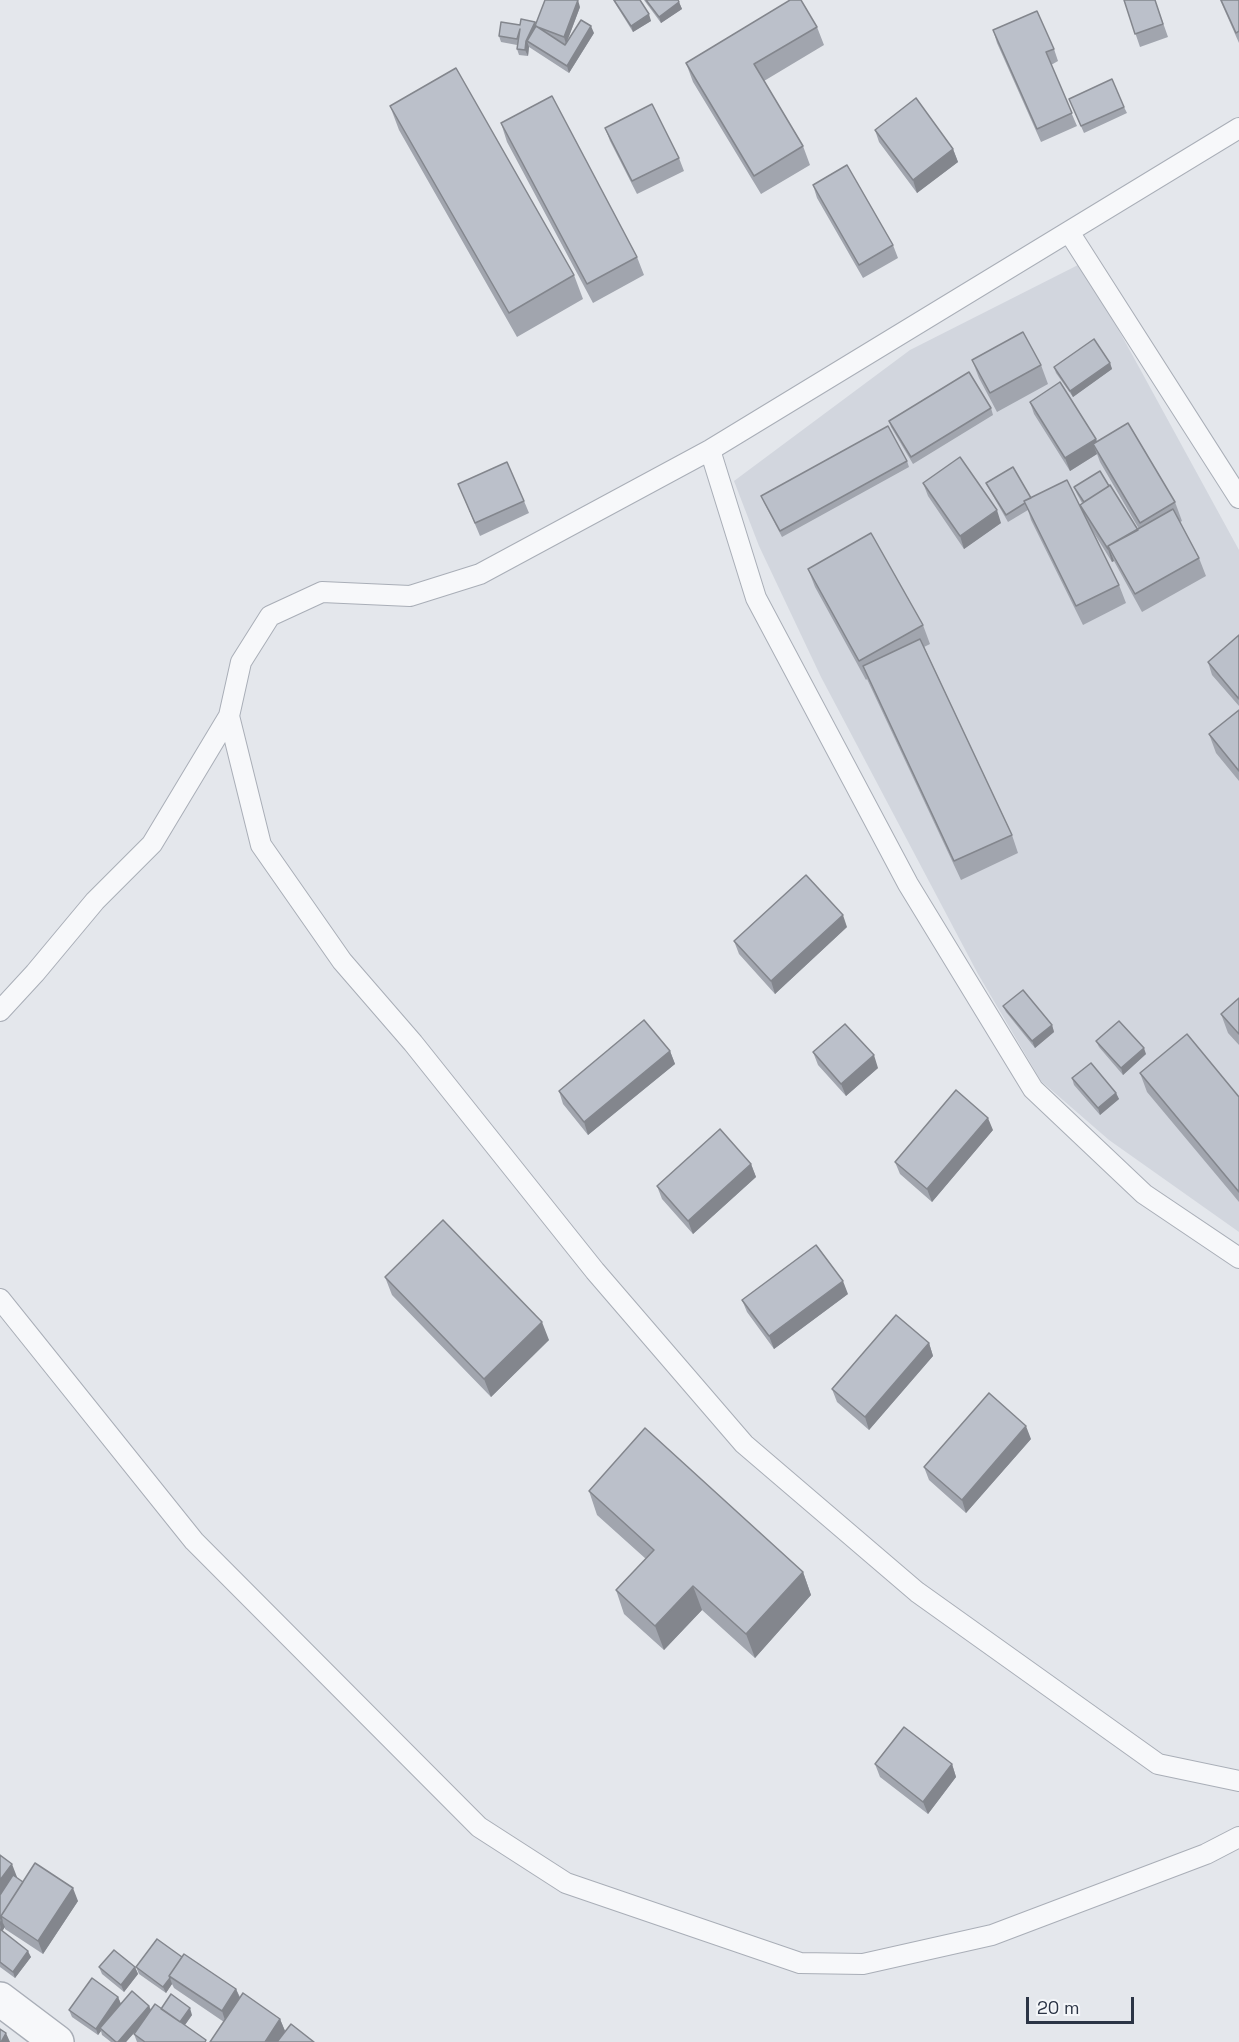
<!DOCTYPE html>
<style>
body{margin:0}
#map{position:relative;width:1239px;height:2042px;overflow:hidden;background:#e4e7ec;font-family:"Space Grotesk",sans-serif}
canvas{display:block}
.scale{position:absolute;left:1026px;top:1997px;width:108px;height:27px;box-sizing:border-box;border:3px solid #2b3445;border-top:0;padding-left:8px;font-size:18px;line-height:21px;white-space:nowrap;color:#2b3445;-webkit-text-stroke:4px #f4f6f9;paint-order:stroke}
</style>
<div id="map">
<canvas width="1239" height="2042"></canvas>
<div class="scale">20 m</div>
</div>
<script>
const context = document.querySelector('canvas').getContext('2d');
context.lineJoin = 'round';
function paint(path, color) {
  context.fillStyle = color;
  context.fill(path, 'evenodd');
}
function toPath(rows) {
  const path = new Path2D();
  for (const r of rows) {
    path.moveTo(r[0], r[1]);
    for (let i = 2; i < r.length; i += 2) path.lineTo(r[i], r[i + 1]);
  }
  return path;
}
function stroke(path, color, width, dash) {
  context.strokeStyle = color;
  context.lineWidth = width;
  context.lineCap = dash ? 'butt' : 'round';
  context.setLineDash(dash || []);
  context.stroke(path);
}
paint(toPath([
 [1082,263,1239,550,1239,1232,1109,1140,1041,1081,978,974,821,677,759,546,734,481,910,350]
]), '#d2d6de');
const service = toPath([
 [1239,128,710,450,480,574,410,596,322,592,270,616,241,662,229,716,261,845,342,961,413,1043,595,1271,744,1444,917,1592,1158,1764,1239,1781],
 [1069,232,1239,498],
 [710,450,756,598,908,884,1033,1089,1144,1194,1239,1258],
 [0,1011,35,973,95,901,152,844,229,716],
 [0,1299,194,1541,479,1827,566,1883,800,1963,863,1964,992,1935,1206,1854,1239,1837]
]);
const minor = toPath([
 [0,1999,57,2042]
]);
stroke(service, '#a9aeb7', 22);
stroke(minor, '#a9aeb7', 36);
stroke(service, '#f7f8fa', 20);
stroke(minor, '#f7f8fa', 33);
paint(toPath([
 [613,0,640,0,651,21,633,32],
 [644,0,678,0,682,9,661,23],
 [1124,0,1155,0,1168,37,1140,47],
 [1220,0,1239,0,1239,43],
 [580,7,567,42,594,33,569,73,529,47,528,56,519,55,517,49,517,45,501,42,499,36,520,25,536,24],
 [817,27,824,45,764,81,803,146,810,165,761,194,693,82,686,63],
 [993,30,1054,49,1058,61,1051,65,1077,126,1041,142,997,43],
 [1069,99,1124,107,1127,113,1084,133],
 [390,106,574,275,583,299,517,337,399,130],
 [501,123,637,257,644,275,593,303,507,142],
 [605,128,679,158,684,171,637,194,610,141],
 [875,130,953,149,958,162,917,193,879,142],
 [813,185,893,245,898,258,863,278,817,198],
 [972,360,1041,365,1048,384,997,412,979,378],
 [1110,363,1112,369,1073,397,1056,373,1054,367],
 [1030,402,1097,442,1175,502,1182,521,1180,522,1199,558,1206,576,1142,612,1114,561,1112,562,1089,525,1119,585,1126,603,1083,625,1031,520,1028,510,1008,522,989,489,986,483,1031,498,1082,510,1080,505,1082,503,1077,494,1074,487,1138,530,1139,529,1100,462,1097,454,1070,471,1034,414],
 [991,408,993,415,913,464,891,427,889,421],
 [907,461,909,467,782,537,764,503,761,496],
 [923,483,1001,523,964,549,928,496],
 [458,484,524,501,529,513,480,536],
 [808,569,923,625,930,644,924,647,1012,835,1018,853,961,880,867,679,866,680,815,587],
 [1239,635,1239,706,1212,675,1208,662],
 [1239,710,1239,781,1216,753,1209,734],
 [847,927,775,994,739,954,734,941],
 [1239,998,1239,1045,1228,1033,1221,1014],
 [1003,1006,1052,1025,1054,1032,1035,1048,1006,1012],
 [1096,1041,1146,1054,1123,1075,1099,1047],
 [670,1051,675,1064,588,1135,563,1104,559,1091],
 [813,1052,878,1068,846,1096,818,1065],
 [1140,1073,1239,1097,1239,1202,1147,1092],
 [1072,1078,1116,1093,1119,1099,1100,1115,1074,1085],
 [993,1130,932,1202,900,1174,895,1162],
 [751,1164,756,1177,693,1234,662,1199,657,1186],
 [385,1277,549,1340,491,1397,392,1295],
 [848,1294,774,1349,747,1312,742,1300],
 [929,1343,933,1356,869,1430,837,1402,832,1389],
 [1031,1439,966,1513,929,1480,924,1467],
 [589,1491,803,1572,811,1595,755,1658,702,1610,664,1650,624,1614,616,1590,646,1559,597,1515],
 [875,1764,952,1764,956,1777,928,1814,880,1777],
 [0,1855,16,1878,23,1882,78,1901,43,1954,5,1929,5,1927,2,1931,31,1957,15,1978,0,1967],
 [157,1939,182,1957,184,1954,236,1989,240,1997,243,1993,280,2019,285,2031,281,2037,291,2024,314,2042,210,2042,224,2022,174,1988,172,1984,166,1993,139,1974,136,1967],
 [99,1967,135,1967,138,1974,124,1992,102,1974],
 [118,1997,121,2004,149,2006,151,2010,161,2009,192,2015,185,2025,206,2040,206,2042,137,2042,134,2034,136,2030,126,2042,111,2042,102,2035,101,2031,98,2035,72,2017,69,2010]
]), '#a1a5ae');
paint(toPath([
 [578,0,580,7,566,44,564,37],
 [679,2,682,9,661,23,659,17],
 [649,14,651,21,633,32,631,26],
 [535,22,537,30,527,41,529,47,528,56,525,50,526,41],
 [591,26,594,33,569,73,567,66],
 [953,149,958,162,917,193,913,180],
 [1110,363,1112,369,1073,397,1070,391],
 [1096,439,1101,451,1093,444,1097,454,1070,471,1065,458],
 [997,510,1001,523,964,549,960,536],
 [1109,548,1114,561,1112,562,1108,549],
 [843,915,847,927,775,994,771,981],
 [1052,1025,1054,1032,1035,1048,1032,1041],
 [1144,1048,1146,1054,1123,1075,1121,1068],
 [670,1051,675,1064,588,1135,584,1122],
 [874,1055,878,1068,846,1096,841,1084],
 [1116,1093,1119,1099,1100,1115,1098,1108],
 [988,1118,993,1130,932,1202,927,1189],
 [751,1164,756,1177,693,1234,688,1221],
 [843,1281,848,1294,774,1349,769,1336],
 [542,1322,549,1340,491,1397,484,1379],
 [929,1343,933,1356,869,1430,865,1417],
 [1026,1426,1031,1439,966,1513,962,1500],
 [803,1572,811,1595,755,1658,746,1634],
 [693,1586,702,1610,664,1650,655,1626],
 [952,1764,956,1777,928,1814,923,1802],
 [12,1864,17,1877,0,1899,0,1880],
 [73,1888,78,1901,43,1954,38,1941],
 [2,1921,5,1927,1,1933,0,1924],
 [28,1951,31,1957,15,1978,13,1972],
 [135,1967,138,1974,124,1992,121,1985],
 [170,1978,172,1984,166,1993,163,1987],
 [236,1989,241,2001,226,2023,222,2011],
 [118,1997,121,2004,100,2028,101,2031,98,2035,96,2029],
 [149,2006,152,2013,126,2042,118,2042],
 [190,2008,192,2015,182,2029,180,2023],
 [280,2019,285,2031,278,2042,265,2042],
 [6,2033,10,2042,1,2042]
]), '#83868d');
const building = toPath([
 [545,0,578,0,564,37,535,26,545,0],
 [614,0,640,0,649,14,631,26,614,0],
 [646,0,678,0,679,2,659,17,646,0],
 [790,0,801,0,817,27,754,64,803,146,754,176,686,63,790,0],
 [1124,0,1155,0,1163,24,1135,34,1124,0],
 [1221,0,1239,0,1239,31,1236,33,1221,0],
 [1037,11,1054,49,1046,52,1072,113,1037,129,993,30,1037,11],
 [521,19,535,22,526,41,525,50,517,49,520,29,517,39,499,36,501,22,520,25,521,19],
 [581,20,591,26,567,66,527,41,536,26,565,45,581,20],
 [456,68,574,275,509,313,390,106,456,68],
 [1112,79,1124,107,1081,126,1069,99,1112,79],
 [552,96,637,257,587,284,501,123,552,96],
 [916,98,953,149,913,180,875,130,916,98],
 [652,104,679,158,632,181,605,128,652,104],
 [847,165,893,245,859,265,813,185,847,165],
 [1023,332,1041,365,990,393,972,360,1023,332],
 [1094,339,1110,363,1070,391,1054,367,1094,339],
 [969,372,991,408,911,457,889,421,969,372],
 [1060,382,1096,439,1065,458,1030,402,1060,382],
 [1128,423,1175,502,1140,523,1093,444,1128,423],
 [888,426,907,461,780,531,761,496,888,426],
 [960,457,997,510,960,536,923,483,960,457],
 [507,462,524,501,475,523,458,484,507,462],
 [1013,467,1031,498,1024,501,1025,503,1006,515,986,483,1013,467],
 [1100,471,1109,486,1084,502,1074,487,1100,471],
 [1067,480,1119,585,1076,606,1024,501,1067,480],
 [1110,485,1138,530,1108,546,1109,548,1108,549,1080,505,1110,485],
 [1173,509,1199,558,1135,594,1108,546,1173,509],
 [871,533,923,625,859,661,808,569,871,533],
 [1239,635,1239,699,1208,662,1239,635],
 [920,639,1012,835,954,861,863,666,920,639],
 [1239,710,1239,771,1209,734,1239,710],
 [806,875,843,915,771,981,734,941,806,875],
 [1023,990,1052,1025,1032,1041,1003,1006,1023,990],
 [1239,998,1239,1034,1221,1014,1239,998],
 [644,1020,670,1051,584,1122,559,1091,644,1020],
 [1119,1021,1144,1048,1121,1068,1096,1041,1119,1021],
 [845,1024,874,1055,841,1084,813,1052,845,1024],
 [1187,1034,1239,1097,1239,1192,1140,1073,1187,1034],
 [1091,1063,1116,1093,1098,1108,1072,1078,1091,1063],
 [956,1090,988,1118,927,1189,895,1162,956,1090],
 [720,1129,751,1164,688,1221,657,1186,720,1129],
 [443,1220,542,1322,484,1379,385,1277,443,1220],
 [816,1245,843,1281,769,1336,742,1300,816,1245],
 [896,1315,929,1343,865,1417,832,1389,896,1315],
 [989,1393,1026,1426,962,1500,924,1467,989,1393],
 [645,1428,803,1572,746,1634,693,1586,655,1626,616,1590,654,1550,589,1491,645,1428],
 [904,1727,952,1764,923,1802,875,1764,904,1727],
 [0,1855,12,1864,0,1880,0,1855],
 [35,1863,73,1888,38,1941,1,1916,35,1863],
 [13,1875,23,1882,1,1916,2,1921,0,1924,0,1895,13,1875],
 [0,1929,28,1951,13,1972,0,1962,0,1929],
 [157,1939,182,1957,169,1976,170,1978,163,1987,136,1967,157,1939],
 [114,1950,135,1967,121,1985,99,1967,114,1950],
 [184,1954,236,1989,222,2011,169,1976,184,1954],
 [92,1978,118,1997,96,2029,69,2010,92,1978],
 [132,1991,149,2006,118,2042,116,2042,100,2028,132,1991],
 [243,1993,280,2019,265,2042,210,2042,243,1993],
 [171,1994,190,2008,180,2022,161,2009,171,1994],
 [155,2004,206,2040,205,2042,145,2042,134,2034,155,2004],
 [291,2024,314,2042,277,2042,291,2024],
 [0,2029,6,2033,1,2042,0,2042,0,2029]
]);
paint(building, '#bbc0ca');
stroke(building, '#83868d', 1.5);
</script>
